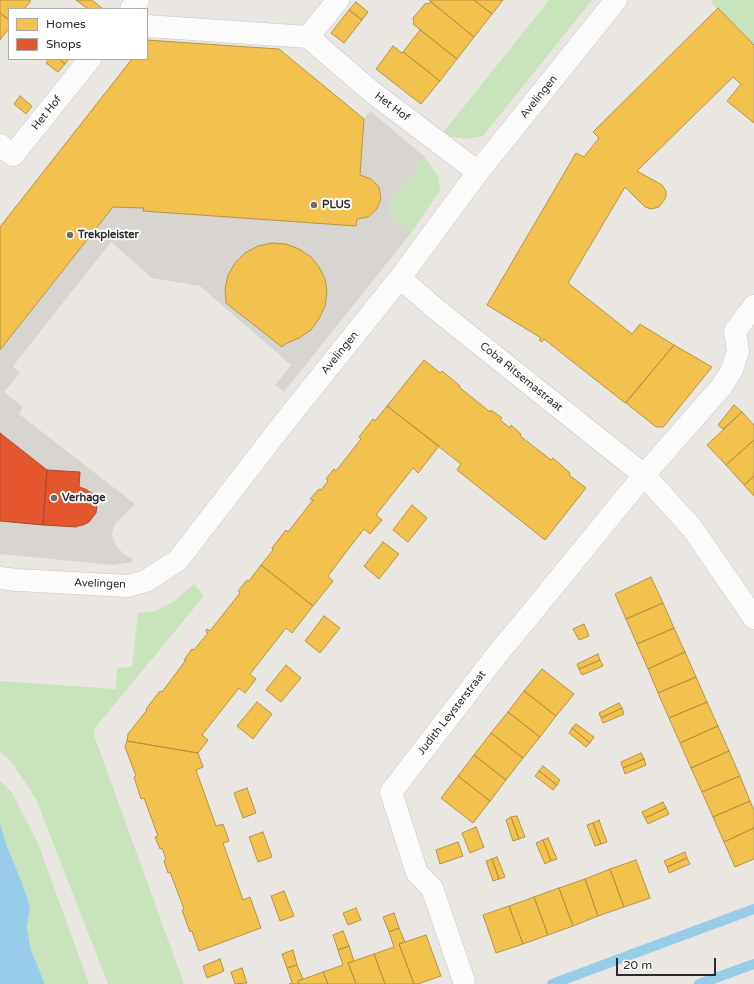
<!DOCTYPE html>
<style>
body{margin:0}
#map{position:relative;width:754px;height:984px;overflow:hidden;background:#eae7e2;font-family:"Varela Round",sans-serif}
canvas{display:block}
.legend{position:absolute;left:8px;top:8px;width:140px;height:52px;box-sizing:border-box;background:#fff;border:1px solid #aaa;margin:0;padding:5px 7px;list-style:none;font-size:12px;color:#2b2b2b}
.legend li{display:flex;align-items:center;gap:8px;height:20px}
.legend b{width:20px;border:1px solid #aaa}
.scale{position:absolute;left:616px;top:958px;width:100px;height:18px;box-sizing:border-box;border:2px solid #2b2b2b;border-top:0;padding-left:5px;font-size:12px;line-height:14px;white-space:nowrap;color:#2b2b2b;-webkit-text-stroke:3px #fff;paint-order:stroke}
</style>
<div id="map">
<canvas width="754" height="984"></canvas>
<ul class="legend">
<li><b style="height:11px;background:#f2c14e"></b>Homes</li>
<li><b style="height:11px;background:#e4572e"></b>Shops</li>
</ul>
<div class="scale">20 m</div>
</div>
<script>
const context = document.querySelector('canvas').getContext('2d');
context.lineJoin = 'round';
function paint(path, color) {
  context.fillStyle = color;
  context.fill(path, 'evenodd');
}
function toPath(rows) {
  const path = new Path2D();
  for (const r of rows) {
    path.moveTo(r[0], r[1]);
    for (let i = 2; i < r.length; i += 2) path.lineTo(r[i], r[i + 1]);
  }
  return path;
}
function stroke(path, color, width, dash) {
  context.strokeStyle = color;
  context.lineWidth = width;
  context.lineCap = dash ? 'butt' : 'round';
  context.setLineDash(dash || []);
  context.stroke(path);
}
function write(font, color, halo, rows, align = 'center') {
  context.font = font + ' "Varela Round",sans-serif';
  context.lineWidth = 4;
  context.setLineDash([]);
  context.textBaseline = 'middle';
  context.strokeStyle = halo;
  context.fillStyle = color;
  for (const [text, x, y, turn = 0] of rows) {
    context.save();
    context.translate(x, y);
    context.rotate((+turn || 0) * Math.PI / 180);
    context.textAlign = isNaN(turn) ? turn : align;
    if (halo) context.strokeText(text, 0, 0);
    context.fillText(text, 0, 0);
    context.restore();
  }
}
paint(toPath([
 [549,0,592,0,483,136,465,139,441,135],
 [713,0,754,0,754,45,711,2],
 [425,157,439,178,440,191,411,233,388,213,392,201],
 [194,584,204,596,95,728,94,735,184,984,108,984,36,799,10,760,0,752,0,681,116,689,117,668,132,667,138,613,155,611,176,600],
 [0,780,12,793,38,843,89,984,45,984,31,950,27,928,30,906,22,883,5,841,0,822]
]), '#c9e4bc');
paint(toPath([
 [370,111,425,157,392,201,388,213,411,233,284,392,275,385,291,365,200,286,152,278,111,242,13,366,20,373,4,392,23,407,19,414,135,504,114,525,112,536,116,546,124,554,132,558,132,562,113,565,0,554,0,521,76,527,89,522,96,513,97,505,93,494,85,489,79,487,80,472,47,470,0,433,0,350,113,207,144,208,144,211,356,226,357,219,368,217,377,210,381,198,379,187,371,179,360,175,364,119],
 [272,243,286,244,299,249,311,257,319,267,325,306,319,319,311,330,299,338,285,344,282,347,226,303,225,289,228,275,235,263,245,253,258,246]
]), '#d8d5d0');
paint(toPath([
 [0,822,5,841,22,883,30,906,27,928,31,950,45,984,0,984]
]), '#97cde9');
const homes = toPath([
 [0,0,29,0,31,1,24,9,9,9,9,20,0,13,0,0],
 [76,0,92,0,103,9,88,9,76,0],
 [429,0,474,0,492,14,474,37,429,0],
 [474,0,503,0,492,14,474,0],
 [356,2,368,12,362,20,349,10,356,2],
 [431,2,474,37,457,59,413,24,414,23,413,18,425,4,430,3,431,2],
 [718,8,754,45,754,123,727,101,741,84,733,77,637,171,662,185,666,191,666,196,665,199,659,207,651,209,645,207,625,187,568,283,632,334,640,324,674,345,625,403,544,339,542,342,539,340,541,338,487,305,576,153,584,157,599,138,593,132,718,8],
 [349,10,362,20,344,43,331,33,349,10],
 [0,13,9,20,9,28,0,40,0,13],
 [420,30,457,59,440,81,403,52,420,30],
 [147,40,279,49,364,119,360,175,371,179,379,187,381,198,377,209,368,217,357,219,356,226,143,211,144,208,113,207,0,350,0,227,132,59,147,59,147,40],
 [393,46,402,53,403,52,440,81,421,104,376,69,393,46],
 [49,59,59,59,65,64,58,72,46,63,49,59],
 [59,59,69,59,65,64,59,59],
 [20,96,32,106,26,114,14,104,20,96],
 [272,243,286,244,299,249,311,257,319,267,325,279,327,291,325,306,319,319,311,330,299,338,285,344,282,347,226,303,225,289,228,275,235,263,245,253,258,246,272,243],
 [674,345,712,367,665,425,663,427,656,427,626,403,674,345],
 [424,360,440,373,442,371,460,386,459,387,490,412,491,410,502,418,500,420,510,428,511,425,521,434,520,436,551,460,553,458,570,473,569,475,586,488,545,540,457,470,461,464,387,406,424,360],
 [734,405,742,412,723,429,718,425,734,405],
 [387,406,439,446,418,473,413,468,376,515,382,520,370,534,364,529,346,552,328,576,333,581,313,606,261,565,273,550,272,548,286,530,288,532,313,500,310,499,319,489,321,490,328,481,326,479,334,469,336,471,361,439,359,437,373,419,375,421,387,406],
 [742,412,754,425,754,440,726,465,707,445,742,412],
 [754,440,754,476,744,485,726,465,754,440],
 [754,476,754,496,744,485,754,476],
 [412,505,427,518,408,542,393,530,412,505],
 [383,542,399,554,379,579,364,566,383,542],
 [261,565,313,606,292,633,286,628,250,674,256,679,245,693,239,688,202,735,208,740,198,753,127,741,128,734,147,710,146,709,160,691,162,692,186,660,184,660,192,649,194,650,208,633,206,632,207,629,210,631,240,593,238,591,247,580,249,581,261,565],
 [651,577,663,603,626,619,615,594,651,577],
 [663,603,674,628,637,644,626,619,663,603],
 [324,616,340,628,320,653,305,641,324,616],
 [584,624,589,636,579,640,573,629,584,624],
 [674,628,685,652,648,669,637,644,674,628],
 [685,652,696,677,658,693,648,669,685,652],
 [598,654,600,660,579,669,577,664,598,654],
 [600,660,603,666,582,675,579,669,600,660],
 [286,665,301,678,281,702,266,690,286,665],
 [542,669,574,694,556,716,524,691,542,669],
 [696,677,707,702,669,718,658,693,696,677],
 [524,691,556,716,540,737,508,712,524,691],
 [257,702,272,714,253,739,237,726,257,702],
 [707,702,718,726,680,743,669,718,707,702],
 [619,703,622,708,601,718,599,713,619,703],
 [622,708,624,714,603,723,601,718,622,708],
 [508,712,540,737,523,758,491,733,508,712],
 [576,724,594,737,590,743,572,728,576,724],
 [718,726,729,751,691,768,680,743,718,726],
 [572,728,590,743,586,747,569,733,572,728],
 [491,733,523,758,506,780,474,755,491,733],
 [127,741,198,753,203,767,196,770,216,826,223,824,229,841,223,843,243,900,250,897,261,928,199,951,192,931,190,932,182,910,184,909,170,872,168,873,164,861,166,859,162,848,160,849,155,837,158,836,144,798,141,799,134,777,136,776,125,747,127,741],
 [729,751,740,776,702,792,691,768,729,751],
 [641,753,644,759,623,768,621,762,641,753],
 [474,755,506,780,490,801,458,776,474,755],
 [644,759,646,765,625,774,623,768,644,759],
 [543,766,560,780,557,785,539,771,543,766],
 [539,771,557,785,553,790,535,776,539,771],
 [458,776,490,801,473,823,441,798,458,776],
 [740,776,750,801,713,817,702,792,740,776],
 [247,788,256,813,243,818,234,793,247,788],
 [750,801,754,810,754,828,724,842,713,817,750,801],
 [663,802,666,808,645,818,642,812,663,802],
 [666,808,669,814,648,824,645,818,666,808],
 [517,816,525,837,519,839,511,817,517,816],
 [511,817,519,839,513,841,506,820,511,817],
 [599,820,607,842,601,844,593,823,599,820],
 [593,823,601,844,595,846,587,825,593,823],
 [476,827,484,847,470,853,462,833,476,827],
 [754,828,754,859,735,867,724,842,754,828],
 [263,832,272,857,258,862,249,837,263,832],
 [548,838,557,859,551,861,543,840,548,838],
 [543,840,551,861,545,864,536,843,543,840],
 [458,842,463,856,440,864,436,850,458,842],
 [685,852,687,858,667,867,664,861,685,852],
 [497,857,505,877,499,879,492,859,497,857],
 [687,858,690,864,669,873,667,867,687,858],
 [492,859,499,879,493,881,486,861,492,859],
 [636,860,650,898,624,907,610,869,636,860],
 [610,869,624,907,598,916,585,879,610,869],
 [585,879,598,916,573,926,559,888,585,879],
 [559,888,573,926,548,935,534,897,559,888],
 [284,891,294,916,280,921,271,896,284,891],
 [534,897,548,935,523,944,509,906,534,897],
 [509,906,523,944,496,953,483,915,509,906],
 [356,908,361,920,348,925,343,913,356,908],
 [394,913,399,928,389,932,383,917,394,913],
 [399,928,405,942,399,944,414,984,385,984,374,954,394,947,389,932,399,928],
 [343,931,349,946,338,950,333,935,343,931],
 [426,935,441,976,418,984,414,984,399,944,426,935],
 [349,946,354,961,348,963,356,984,328,984,323,972,343,965,338,950,349,946],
 [293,950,297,965,287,968,282,954,293,950],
 [374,954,385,984,356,984,348,963,374,954],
 [220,959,224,971,207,978,203,966,220,959],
 [297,965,303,979,298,981,299,984,289,984,292,983,287,968,297,965],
 [242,968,247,983,235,984,231,972,242,968],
 [323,972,328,984,299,984,298,981,323,972]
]);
paint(homes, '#f2c14e');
stroke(homes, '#b69444', 1);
const shops = toPath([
 [0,433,47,470,43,525,0,521,0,433],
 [47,470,80,472,79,487,85,489,93,494,97,505,96,513,89,522,83,525,77,526,77,527,43,525,47,470]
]);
paint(shops, '#e4572e');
stroke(shops, '#ac4a2d', 1);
stroke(toPath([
 [552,984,754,909],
 [699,984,754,964]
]), '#97cde9', 10);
const minor = toPath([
 [131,9,138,0],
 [147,26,308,37,372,92,478,172],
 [308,37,338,0],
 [0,145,13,155,90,59],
 [400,278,437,310,644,475,692,528,754,618],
 [0,578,17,580,128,586,146,581,178,560,287,419,400,278,478,172,616,0],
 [464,981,432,888,417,873,391,792,499,652,533,611,644,475,722,386,732,370,738,351,735,331,754,306]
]);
stroke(minor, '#c7c6c6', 23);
stroke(minor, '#fcfbfb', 22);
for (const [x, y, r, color] of [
 [314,205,4,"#6e6d6b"],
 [70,235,4,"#6e6d6b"],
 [54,498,4,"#6e6d6b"]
]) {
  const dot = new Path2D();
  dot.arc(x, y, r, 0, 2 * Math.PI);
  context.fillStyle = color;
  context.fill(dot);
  stroke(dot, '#fff', 1.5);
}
write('11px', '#2b2b2b', '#fff', [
 ["Avelingen",539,97,-51],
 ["Het Hof",392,107,37],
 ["Het Hof",47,113,-51],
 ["Avelingen",340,353,-51],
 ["Coba Ritsemastraat",521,377,39],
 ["Avelingen",100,584,2],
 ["Judith Leysterstraat",452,713,-52]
]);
write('bold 11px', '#2b2b2b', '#fff', [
 ["PLUS",322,205],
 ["Trekpleister",78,235],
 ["Verhage",62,498]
], 'left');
</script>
